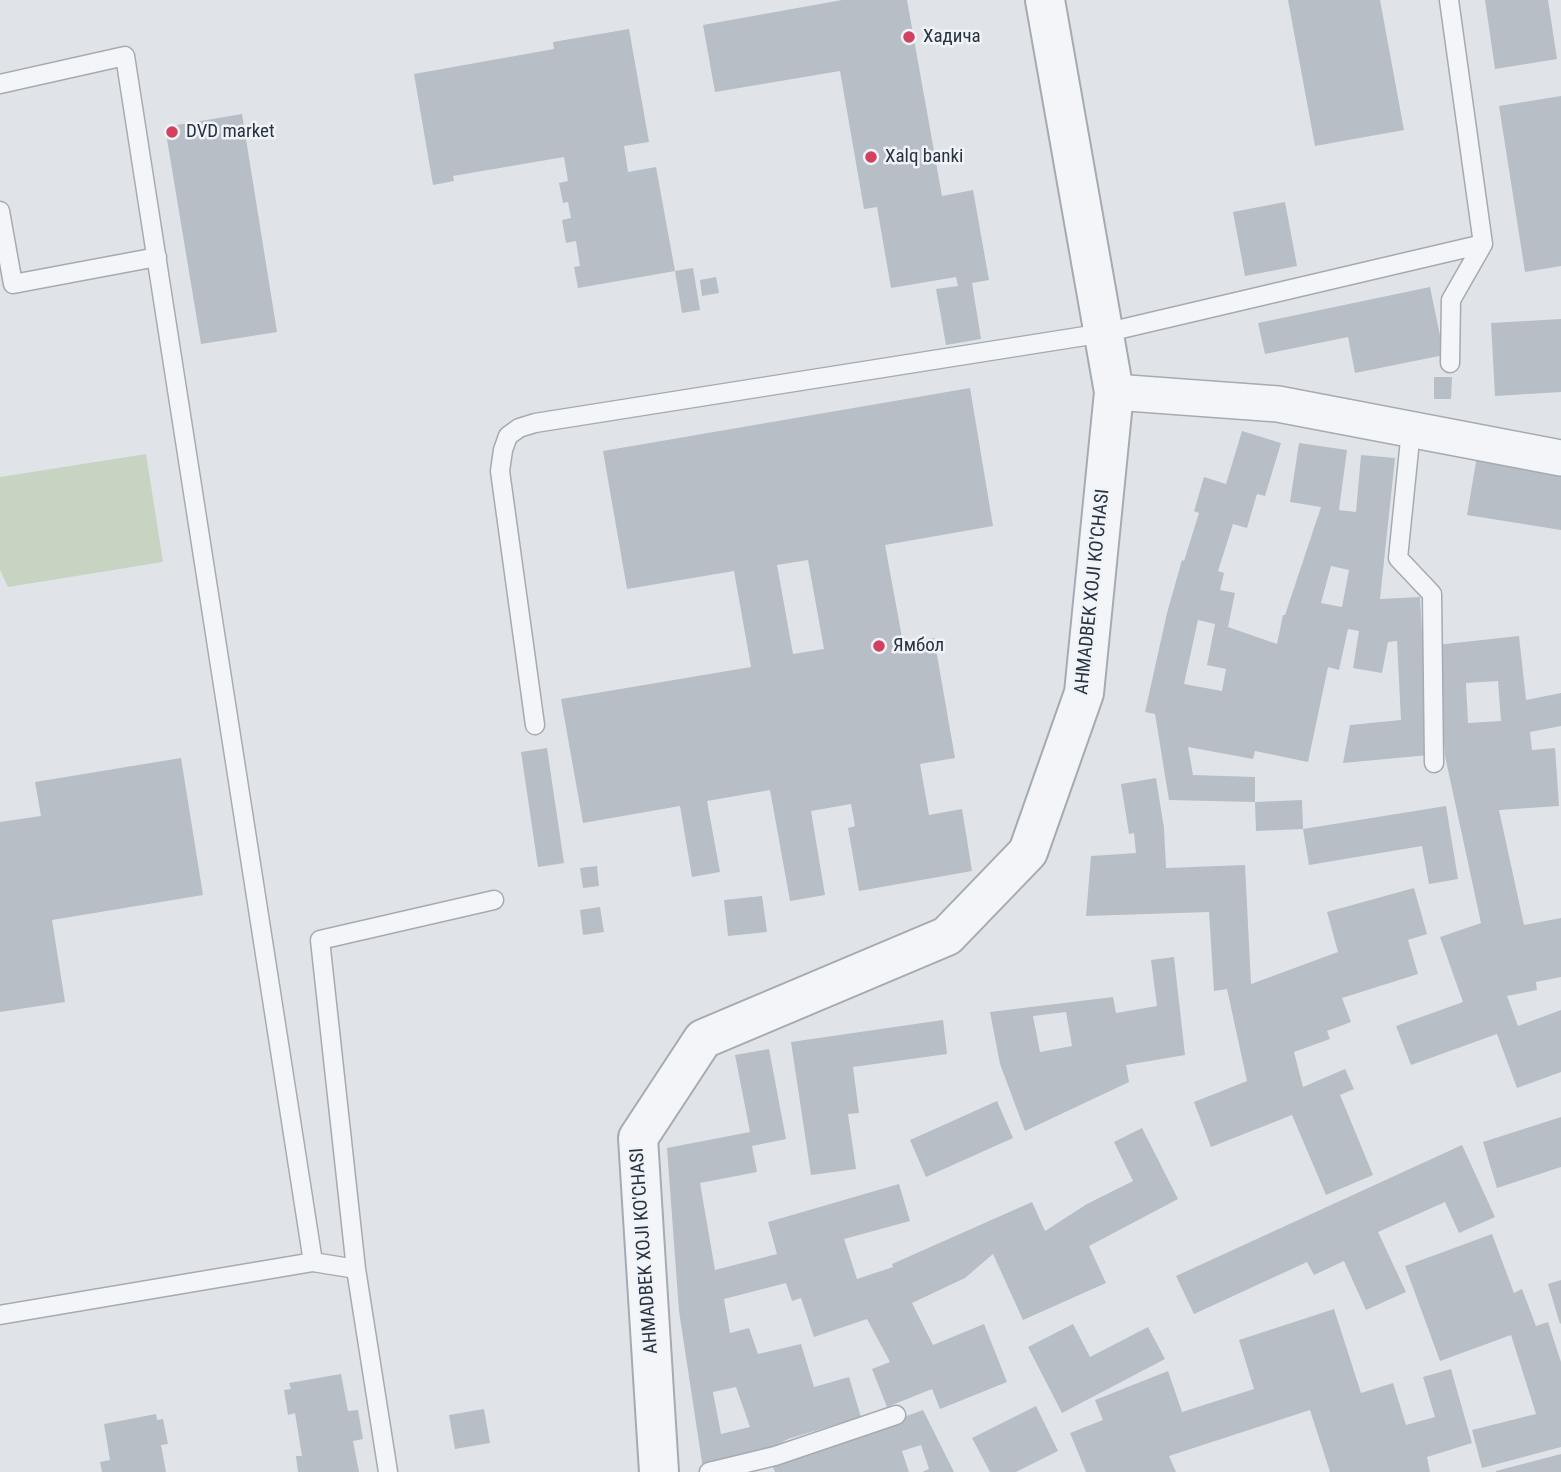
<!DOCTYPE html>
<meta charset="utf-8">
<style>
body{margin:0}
canvas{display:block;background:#e0e4e9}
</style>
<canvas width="1561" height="1472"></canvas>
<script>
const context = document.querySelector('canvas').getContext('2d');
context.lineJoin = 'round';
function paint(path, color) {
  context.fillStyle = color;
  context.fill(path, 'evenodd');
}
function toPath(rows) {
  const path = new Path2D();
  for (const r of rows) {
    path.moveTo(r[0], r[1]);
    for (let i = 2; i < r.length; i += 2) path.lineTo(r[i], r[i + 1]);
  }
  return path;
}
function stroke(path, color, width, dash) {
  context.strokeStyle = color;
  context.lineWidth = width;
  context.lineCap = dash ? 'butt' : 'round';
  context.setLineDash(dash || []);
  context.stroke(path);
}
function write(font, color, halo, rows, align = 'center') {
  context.font = font + ' "Roboto Condensed",sans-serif';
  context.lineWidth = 5;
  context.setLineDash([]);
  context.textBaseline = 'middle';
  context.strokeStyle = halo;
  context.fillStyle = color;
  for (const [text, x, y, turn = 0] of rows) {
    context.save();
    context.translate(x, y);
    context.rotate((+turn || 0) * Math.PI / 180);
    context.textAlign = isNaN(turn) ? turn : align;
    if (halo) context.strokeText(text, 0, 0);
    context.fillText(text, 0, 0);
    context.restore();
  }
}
paint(toPath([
 [146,454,163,562,8,587,0,570,0,477]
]), '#c7d4c1');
paint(toPath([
 [842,0,907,0,942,196,973,190,989,280,972,283,981,339,946,345,936,289,958,286,956,277,891,288,877,207,864,209,840,71,715,92,703,25],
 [1288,0,1380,0,1404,130,1315,146],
 [1485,0,1548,0,1557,59,1495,69],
 [629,29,649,142,624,146,628,172,656,167,675,271,578,288,574,267,580,266,576,241,566,243,562,220,571,218,568,202,563,203,559,183,568,181,564,157,453,176,454,181,433,185,414,74,554,49,553,42],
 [1561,96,1561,266,1525,272,1499,106],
 [242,114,277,332,201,344,165,127],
 [1285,202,1297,266,1245,276,1233,212],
 [693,268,700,310,682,313,675,271],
 [716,277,719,293,702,296,700,280],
 [1430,287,1444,355,1355,373,1348,337,1265,354,1258,323],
 [1561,319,1561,392,1495,396,1491,323],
 [1434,377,1452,377,1451,399,1434,399],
 [970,388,993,526,885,545,903,643,934,638,955,758,920,764,929,815,962,809,972,871,859,891,848,828,855,826,851,804,811,811,825,895,790,901,770,790,707,801,720,872,692,877,680,806,583,823,561,699,751,667,734,571,627,589,603,451],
 [808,560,824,649,793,654,777,565],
 [1242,431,1281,443,1265,496,1257,494,1247,528,1233,524,1218,571,1224,573,1220,590,1235,593,1228,627,1277,644,1283,615,1285,615,1321,507,1290,502,1299,443,1347,450,1339,510,1356,512,1361,455,1395,458,1380,599,1420,597,1429,755,1343,763,1350,725,1401,720,1397,641,1388,642,1382,673,1353,668,1359,631,1348,629,1339,670,1328,667,1308,762,1255,751,1253,759,1188,747,1193,775,1255,777,1255,802,1169,800,1155,714,1145,712,1167,613,1182,560,1184,561,1199,513,1194,511,1204,477,1226,484],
 [1331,566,1349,570,1342,607,1321,603],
 [1198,620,1215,624,1207,665,1226,669,1222,691,1184,684],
 [1477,456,1561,470,1561,530,1467,515],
 [1519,636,1526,700,1561,693,1561,726,1530,732,1532,750,1555,748,1559,806,1499,810,1524,925,1561,918,1561,977,1536,982,1537,990,1507,996,1518,1026,1561,1010,1561,1072,1517,1088,1497,1034,1411,1065,1396,1026,1463,1002,1440,937,1481,923,1445,756,1436,645],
 [1498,681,1501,721,1468,723,1466,683],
 [547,748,564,863,538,867,521,752],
 [181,758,203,895,52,920,65,1002,0,1012,0,822,41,816,35,782],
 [1156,778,1164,828,1166,868,1245,865,1251,984,1338,952,1327,912,1414,888,1427,934,1408,940,1418,974,1342,998,1351,1022,1327,1031,1330,1039,1294,1052,1303,1087,1345,1069,1354,1089,1340,1095,1373,1175,1326,1195,1292,1115,1211,1147,1194,1102,1247,1081,1227,989,1214,991,1209,912,1086,916,1091,856,1136,853,1134,833,1129,834,1121,784],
 [1302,800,1303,829,1446,806,1458,879,1429,884,1422,846,1309,865,1303,829,1256,831,1255,802],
 [597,866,599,886,583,888,580,868],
 [762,896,767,932,728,936,724,900],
 [600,907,604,932,583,935,580,910],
 [1174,957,1185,1055,1126,1065,1129,1082,1025,1131,1000,1064,990,1012,1113,997,1116,1013,1157,1006,1151,960],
 [1066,1012,1072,1046,1040,1052,1033,1016],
 [943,1020,947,1054,853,1067,859,1113,848,1114,856,1169,811,1175,791,1042],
 [769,1049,786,1139,752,1146,757,1172,700,1183,715,1270,777,1254,768,1222,899,1184,910,1221,844,1239,857,1279,893,1267,892,1264,1032,1202,1045,1231,1087,1204,1133,1181,1114,1142,1142,1128,1178,1199,1089,1246,1106,1283,1023,1320,993,1254,965,1278,912,1303,933,1345,984,1324,1007,1382,940,1409,932,1389,887,1407,872,1369,890,1362,867,1319,814,1337,801,1298,792,1301,786,1283,724,1299,730,1333,749,1328,758,1354,801,1344,814,1387,849,1377,861,1417,788,1439,762,1453,703,1469,679,1311,667,1148,750,1132,735,1055],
 [736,1387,750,1427,721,1434,713,1392],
 [997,1101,1013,1138,926,1177,910,1140],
 [1561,1117,1561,1167,1497,1188,1483,1142],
 [1462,1145,1495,1217,1459,1233,1445,1202,1378,1232,1406,1292,1366,1310,1344,1261,1314,1275,1307,1262,1194,1314,1176,1276],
 [1492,1234,1514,1293,1522,1289,1536,1326,1548,1322,1561,1362,1561,1447,1482,1468,1472,1430,1536,1414,1511,1335,1440,1361,1405,1266],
 [1561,1280,1561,1323,1560,1324,1548,1284],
 [1334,1309,1361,1393,1393,1383,1406,1425,1435,1417,1423,1377,1451,1369,1472,1443,1427,1457,1430,1472,1330,1472,1310,1410,1169,1456,1176,1472,1086,1472,1070,1433,1103,1420,1095,1400,1168,1371,1182,1412,1254,1389,1239,1340],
 [1073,1324,1090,1357,1148,1327,1165,1359,1062,1413,1028,1347],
 [341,1374,348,1411,358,1410,363,1439,353,1441,359,1472,298,1472,296,1456,302,1456,295,1413,288,1415,284,1390,291,1389,289,1383],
 [1036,1406,1058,1451,1016,1472,990,1472,972,1438],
 [484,1409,490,1443,455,1449,449,1415],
 [923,1410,954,1472,922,1472,929,1469,921,1445,902,1451,909,1472,775,1472,772,1465],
 [156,1414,157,1420,163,1419,168,1444,161,1445,166,1472,102,1472,100,1462,110,1460,104,1424],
 [1561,1454,1561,1472,1496,1472,1496,1471]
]), '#b7bec6');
const service = toPath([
 [1449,0,1483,244,1451,300,1450,363],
 [0,84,125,56,313,1262,0,1315],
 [0,211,13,284,157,257],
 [1411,430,1398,558,1432,594,1434,763],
 [535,725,500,471,503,450,508,436,519,428,535,423,1104,333,1483,244],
 [313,1262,356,1269,388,1472],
 [356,1269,320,940,494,900],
 [709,1472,775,1456,896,1415]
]);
const minor = toPath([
 [1114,392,1278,404,1561,458]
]);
const tertiary = toPath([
 [659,1472,638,1138,703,1039,947,936,1028,852,1084,693,1114,392,1045,0]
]);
stroke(service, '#a5abb3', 21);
stroke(minor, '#a5abb3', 38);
stroke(tertiary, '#a5abb3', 42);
stroke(service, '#f3f5f8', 18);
stroke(minor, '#f3f5f8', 35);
stroke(tertiary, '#f3f5f8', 38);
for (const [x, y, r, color] of [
 [909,37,7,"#d2415f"],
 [172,132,7,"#d2415f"],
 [871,157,7,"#d2415f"],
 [879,646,7,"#d2415f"]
]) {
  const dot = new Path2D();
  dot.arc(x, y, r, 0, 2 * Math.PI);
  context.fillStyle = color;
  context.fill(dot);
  stroke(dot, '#f0f3f7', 2.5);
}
write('19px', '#283341', '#f0f3f7', [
 ["Хадича",923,37],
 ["DVD market",186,132],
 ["Xalq banki",885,157],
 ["Ямбол",893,646]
], 'left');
write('19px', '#283341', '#f0f3f7', [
 ["AHMADBEK XOJI KO'CHASI",1093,592,-84],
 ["AHMADBEK XOJI KO'CHASI",645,1251,-94]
]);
</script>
